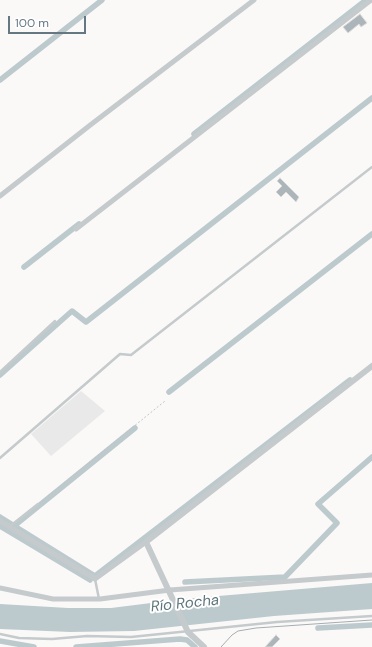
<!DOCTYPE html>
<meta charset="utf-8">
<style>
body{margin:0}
#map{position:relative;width:372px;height:647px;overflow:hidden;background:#faf9f7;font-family:"DM Sans",sans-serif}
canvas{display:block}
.scale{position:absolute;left:8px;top:16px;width:78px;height:18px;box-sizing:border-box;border:2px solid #647783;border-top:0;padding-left:5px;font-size:12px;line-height:14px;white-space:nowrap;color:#647783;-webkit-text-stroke:3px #fff;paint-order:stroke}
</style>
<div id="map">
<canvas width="372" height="647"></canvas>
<div class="scale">100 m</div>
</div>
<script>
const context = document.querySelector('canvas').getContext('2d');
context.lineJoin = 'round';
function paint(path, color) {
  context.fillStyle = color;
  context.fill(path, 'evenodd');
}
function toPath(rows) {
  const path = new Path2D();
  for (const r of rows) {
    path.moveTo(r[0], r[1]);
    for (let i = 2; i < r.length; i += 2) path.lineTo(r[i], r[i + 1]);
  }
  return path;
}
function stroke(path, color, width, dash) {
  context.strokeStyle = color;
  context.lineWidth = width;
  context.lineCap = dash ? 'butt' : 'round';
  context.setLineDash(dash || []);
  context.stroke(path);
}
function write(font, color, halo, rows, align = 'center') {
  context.font = font + ' "DM Sans",sans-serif';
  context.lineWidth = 4;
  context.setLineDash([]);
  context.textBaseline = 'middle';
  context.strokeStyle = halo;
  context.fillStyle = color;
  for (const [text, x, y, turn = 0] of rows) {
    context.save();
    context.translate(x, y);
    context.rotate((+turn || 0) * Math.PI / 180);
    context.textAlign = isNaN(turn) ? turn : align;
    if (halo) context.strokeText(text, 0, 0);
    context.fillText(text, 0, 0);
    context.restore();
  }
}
paint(toPath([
 [81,391,105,411,51,456,31,434]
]), '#e8e9e8');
paint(toPath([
 [372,583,372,609,274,616,134,631,70,632,0,629,0,604,68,608,111,608,183,599]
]), '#bdcacd');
stroke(toPath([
 [0,80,102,0],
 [194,134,366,0],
 [24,267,79,224],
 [0,375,72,311,86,322,372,98],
 [169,392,372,234],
 [0,517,95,576,350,380],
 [0,526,90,580],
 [14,526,135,428],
 [185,582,285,577,337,523,318,504,372,457],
 [318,628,372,625],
 [0,641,34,647],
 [76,647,180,639,187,640,195,647]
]), '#bdcacd', 5.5);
const building = toPath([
 [360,14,367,23,361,27,359,24,348,33,343,27,360,14],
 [280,178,299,197,296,202,286,192,281,197,276,192,282,186,277,181,280,178],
 [276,635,280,639,272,647,265,647,276,635]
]);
paint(building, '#acb5ba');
stroke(building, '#dcdbd9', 1);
stroke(toPath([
 [42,501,165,401]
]), '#c1c3c5', 1, [2, 2]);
stroke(toPath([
 [0,372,55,321],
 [0,458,120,354,131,355,372,167],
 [9,527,38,504],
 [95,579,99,599],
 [0,634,19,638,52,639,87,636,131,637,277,622,372,616]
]), '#c5cacd', 2.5);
stroke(toPath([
 [0,196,89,126,254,0],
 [76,229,371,0],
 [0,521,95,579,146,542],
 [0,588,53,599,100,599,170,590,372,575]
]), '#c5cacd', 5);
stroke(toPath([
 [204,647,188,632,146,542,372,366]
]), '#c5cacd', 6);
stroke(toPath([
 [221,647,232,635,238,631,256,628,372,620]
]), '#a5adb2', 1);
write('italic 15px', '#5f767c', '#fff', [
 ["Río Rocha",185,604,-6]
]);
</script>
